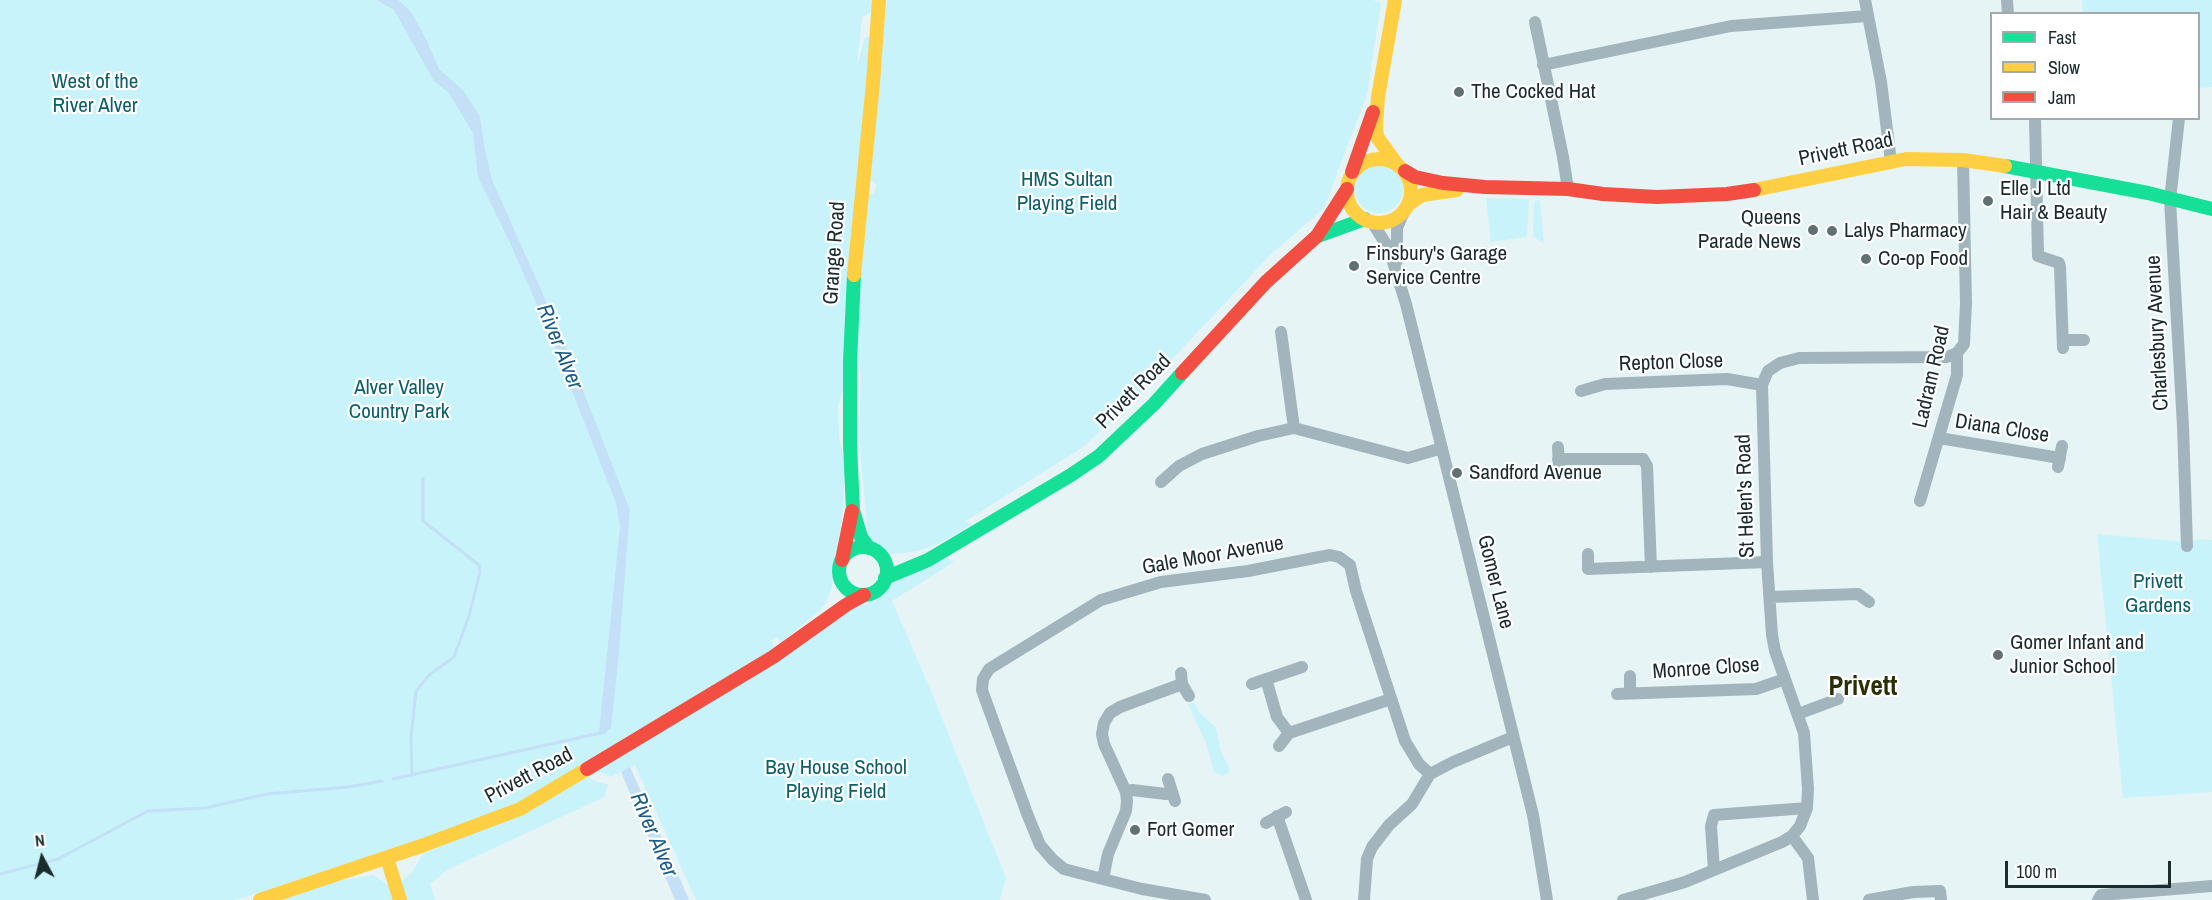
<!DOCTYPE html>
<style>
body{margin:0}
#map{position:relative;width:2212px;height:900px;overflow:hidden;background:#e6f4f6;font-family:"Archivo Narrow",sans-serif}
canvas{display:block}
.legend{position:absolute;left:1990px;top:12px;width:210px;height:108px;box-sizing:border-box;background:#fff;border:2px solid #a3aaab;margin:0;padding:8px 10px;list-style:none;font-size:18px;color:#1a2b2d}
.legend li{display:flex;align-items:center;gap:12px;height:30px}
.legend b{width:30px;border:2px solid #a3aaab}
.north{position:absolute;left:12px;top:828px;width:60px;height:60px;-webkit-text-stroke:4px #fff;paint-order:stroke;rotate:353deg;font-size:16px;font-weight:700;line-height:24px;text-align:center;color:#1a2b2d}
.north::after{content:'';display:block;margin:auto;width:21px;height:27px;background:#1a2b2d;clip-path:polygon(50% 0,100% 100%,50% 72%,0 100%)}
.scale{position:absolute;left:2005px;top:861px;width:166px;height:27px;box-sizing:border-box;border:3px solid #1a2b2d;border-top:0;padding-left:8px;font-size:18px;line-height:21px;white-space:nowrap;color:#1a2b2d;-webkit-text-stroke:4px #fff;paint-order:stroke}
</style>
<div id="map">
<canvas width="2212" height="900"></canvas>
<ul class="legend">
<li><b style="height:8px;background:#16e098"></b>Fast</li>
<li><b style="height:8px;background:#ffcf43"></b>Slow</li>
<li><b style="height:8px;background:#f24e42"></b>Jam</li>
</ul>
<div class="north">N</div>
<div class="scale">100 m</div>
</div>
<script>
const context = document.querySelector('canvas').getContext('2d');
context.lineJoin = 'round';
function paint(path, color) {
  context.fillStyle = color;
  context.fill(path, 'evenodd');
}
function toPath(rows) {
  const path = new Path2D();
  for (const r of rows) {
    if (r.length === 3) {
      path.moveTo(r[0] + r[2], r[1]);
      path.arc(r[0], r[1], r[2], 0, 2 * Math.PI);
      continue;
    }
    path.moveTo(r[0], r[1]);
    for (let i = 2; i < r.length; i += 2) path.lineTo(r[i], r[i + 1]);
  }
  return path;
}
function stroke(path, color, width, dash) {
  context.strokeStyle = color;
  context.lineWidth = width;
  context.lineCap = dash ? 'butt' : 'round';
  context.setLineDash(dash || []);
  context.stroke(path);
}
function write(font, color, halo, rows, align = 'center') {
  context.font = font + ' "Archivo Narrow",sans-serif';
  context.lineWidth = 4.5;
  context.setLineDash([]);
  context.textBaseline = 'middle';
  context.strokeStyle = halo;
  context.fillStyle = color;
  for (const [text, x, y, turn = 0] of rows) {
    context.save();
    context.translate(x, y);
    context.rotate((+turn || 0) * Math.PI / 180);
    context.textAlign = isNaN(turn) ? turn : align;
    if (halo) context.strokeText(text, 0, 0);
    context.fillText(text, 0, 0);
    context.restore();
  }
}
paint(toPath([
 [0,0,874,0,873,11,862,17,857,66,865,37,871,37,843,391,838,405,839,436,845,467,843,513,831,590,827,600,820,610,781,643,777,637,771,641,775,648,515,805,410,843,236,900,0,900],
 [887,0,1373,0,1381,3,1367,94,1324,208,1270,255,1130,404,1083,447,964,522,973,524,943,541,928,548,906,553,889,554,879,550,868,538,859,435,861,374,856,353,866,196,874,193,876,184,868,179],
 [2082,0,2212,0,2212,87,2199,88,2198,14,2083,13],
 [1379,189,24],
 [1486,198,1529,199,1527,237,1491,242],
 [1540,199,1544,244,1533,236,1534,202],
 [2097,534,2178,541,2187,548,2196,539,2212,540,2212,792,2123,798],
 [947,558,954,562,892,601,931,691,1006,878,1000,900,696,900,635,765,611,777,598,771,854,609,882,597,889,587,909,574],
 [1193,703,1195,703,1199,712,1216,728,1220,749,1229,768,1229,772,1224,776,1214,772,1206,743,1188,704],
 [589,777,594,781,608,785,604,797,447,870,430,884,435,900,406,900,401,881,411,874,423,854],
 [373,875,389,886,394,900,278,900,331,882]
]), '#c8f3fa');
paint(toPath([
 [377,0,398,0,411,12,427,41,439,69,463,90,480,117,485,150,492,180,562,337,630,510,619,652,611,729,605,732,599,733,620,526,616,503,549,332,511,245,478,177,473,133,449,93,434,81,394,10],
 [630,767,681,881,689,900,675,900,621,772]
]), '#c4e0f6');
stroke(toPath([
 [412,776,411,737,416,691,429,675,454,657,469,616,480,572,479,565,423,521,423,478],
 [393,779,605,732],
 [0,874,58,859,148,811,205,808,267,794,348,787,382,781]
]), '#c4e0f6', 3);
stroke(toPath([
 [1865,0,1881,82,1891,162],
 [2007,0,2008,14],
 [1535,22,1563,157,1568,189],
 [1543,65,1731,26,1868,16],
 [2035,118,2038,256,2059,263,2060,267,2063,348],
 [2179,118,2170,200,2183,426,2187,546],
 [1372,222,1389,249,1406,304,1533,815,1547,900],
 [1397,261,1397,228,1403,214],
 [1281,332,1294,428],
 [2063,340,2084,340],
 [1581,391,1605,384,1727,379,1762,385],
 [1939,438,2060,458],
 [1558,447,1559,469],
 [1558,459,1643,459,1647,466,1651,567],
 [2058,467,2062,446],
 [1161,482,1179,466,1202,454,1258,436,1294,428,1408,458,1442,448],
 [1920,501,1957,375,1957,353,1964,344,1966,303,1963,160],
 [1588,554,1588,569,1767,562],
 [1770,597,1858,594,1869,602],
 [1181,673,1182,684,1189,696],
 [1630,676,1630,693],
 [1266,679,1277,717,1289,733,1391,699],
 [1252,684,1302,667],
 [1617,694,1756,689,1785,679],
 [1798,714,1838,699],
 [1279,746,1289,733],
 [1168,779,1175,801],
 [1126,792,1132,790,1166,794,1172,792],
 [1277,816,1306,900],
 [1266,823,1286,812],
 [1792,836,1808,858,1813,900],
 [1714,870,1711,826,1714,815,1807,808],
 [1103,879,1108,854,1126,811,1127,801,1126,792,1104,744,1102,734,1104,723,1110,713,1120,707,1182,684],
 [1205,900,1142,889,1079,873,1064,869,1053,860,1040,845,1028,816,987,704,982,690,983,679,989,669,1101,600,1161,582,1248,571,1330,555,1339,557,1350,565,1356,591,1405,741,1419,764,1430,774],
 [1364,900,1367,859,1372,847,1389,825,1412,804,1430,774,1453,762,1513,737],
 [1623,900,1685,882,1782,842,1792,836,1800,826,1807,808,1808,789,1804,733,1775,651,1772,635,1767,562,1762,385,1768,371,1780,363,1799,358,1947,357,1957,353],
 [1869,900,1913,892,1940,891,1941,900],
 [2098,900,2101,895,2212,886]
]), '#a2b5bd', 12);
stroke(toPath([
 [2005,166,2148,193,2212,209],
 [1318,236,1365,219],
 [854,275,850,362,850,444,853,510,861,537,869,548],
 [863,571,24],
 [885,578,928,560,1071,475,1099,456,1154,404,1182,373]
]), '#16e098', 14);
stroke(toPath([
 [1395,0,1378,97,1376,126,1377,137,1396,163],
 [1379,191,32],
 [1754,190,1906,159,1963,160,2005,166],
 [1409,204,1422,195,1457,190],
 [854,275,873,83,879,0],
 [387,858,400,900],
 [260,900,424,845,520,809,587,769]
]), '#ffcf43', 14);
stroke(toPath([
 [1405,171,1415,177,1443,183,1485,187,1568,189,1603,194,1657,197,1727,194,1754,190],
 [1352,172,1373,112],
 [1182,373,1266,282,1317,236,1347,189],
 [842,560,852,511],
 [587,769,773,657,846,605,864,595]
]), '#f24e42', 14);
for (const [x, y, r, color] of [
 [1459,92,6,"#617173"],
 [1988,201,6,"#617173"],
 [1813,230,6,"#617173"],
 [1832,231,6,"#617173"],
 [1866,259,6,"#617173"],
 [1354,266,6,"#617173"],
 [1457,473,6,"#617173"],
 [1998,655,6,"#617173"],
 [1135,830,6,"#617173"]
]) {
  const dot = new Path2D();
  dot.arc(x, y, r, 0, 2 * Math.PI);
  context.fillStyle = color;
  context.fill(dot);
  stroke(dot, '#fff', 2);
}
write('21px', '#0c6069', '#fff', [
 ["West of the",95,82],
 ["River Alver",95,106],
 ["HMS Sultan",1067,180],
 ["Playing Field",1067,204],
 ["Alver Valley",399,388],
 ["Country Park",399,412],
 ["Privett",2158,582],
 ["Gardens",2158,606],
 ["Bay House School",836,768],
 ["Playing Field",836,792]
]);
write('21px', '#1a2b2d', '#fff', [
 ["The Cocked Hat",1471,92],
 ["Elle J Ltd",2000,189],
 ["Hair & Beauty",2000,213],
 ["Queens",1801,218,"right"],
 ["Parade News",1801,242,"right"],
 ["Lalys Pharmacy",1844,231],
 ["Finsbury's Garage",1366,254],
 ["Service Centre",1366,278],
 ["Co-op Food",1878,259],
 ["Sandford Avenue",1469,473],
 ["Gomer Infant and",2010,643],
 ["Junior School",2010,667],
 ["Fort Gomer",1147,830]
], 'left');
write('21px', '#1a2b2d', '#fff', [
 ["Privett Road",1846,150,-12],
 ["Grange Road",835,253,-86],
 ["Charlesbury Avenue",2158,333,-93],
 ["Repton Close",1671,363,-2],
 ["Ladram Road",1932,377,-77],
 ["Privett Road",1134,392,-45],
 ["Diana Close",2002,429,9],
 ["St Helen's Road",1746,496,-92],
 ["Gale Moor Avenue",1213,556,-10],
 ["Gomer Lane",1495,582,76],
 ["Monroe Close",1706,669,-4],
 ["Privett Road",529,776,-28]
]);
write('italic 22px', '#1b5c89', '#fff', [
 ["River Alver",559,347,68],
 ["River Alver",653,835,67]
]);
write('bold 27px', '#2a2f06', '#fff', [
 ["Privett",1863,688]
]);
</script>
